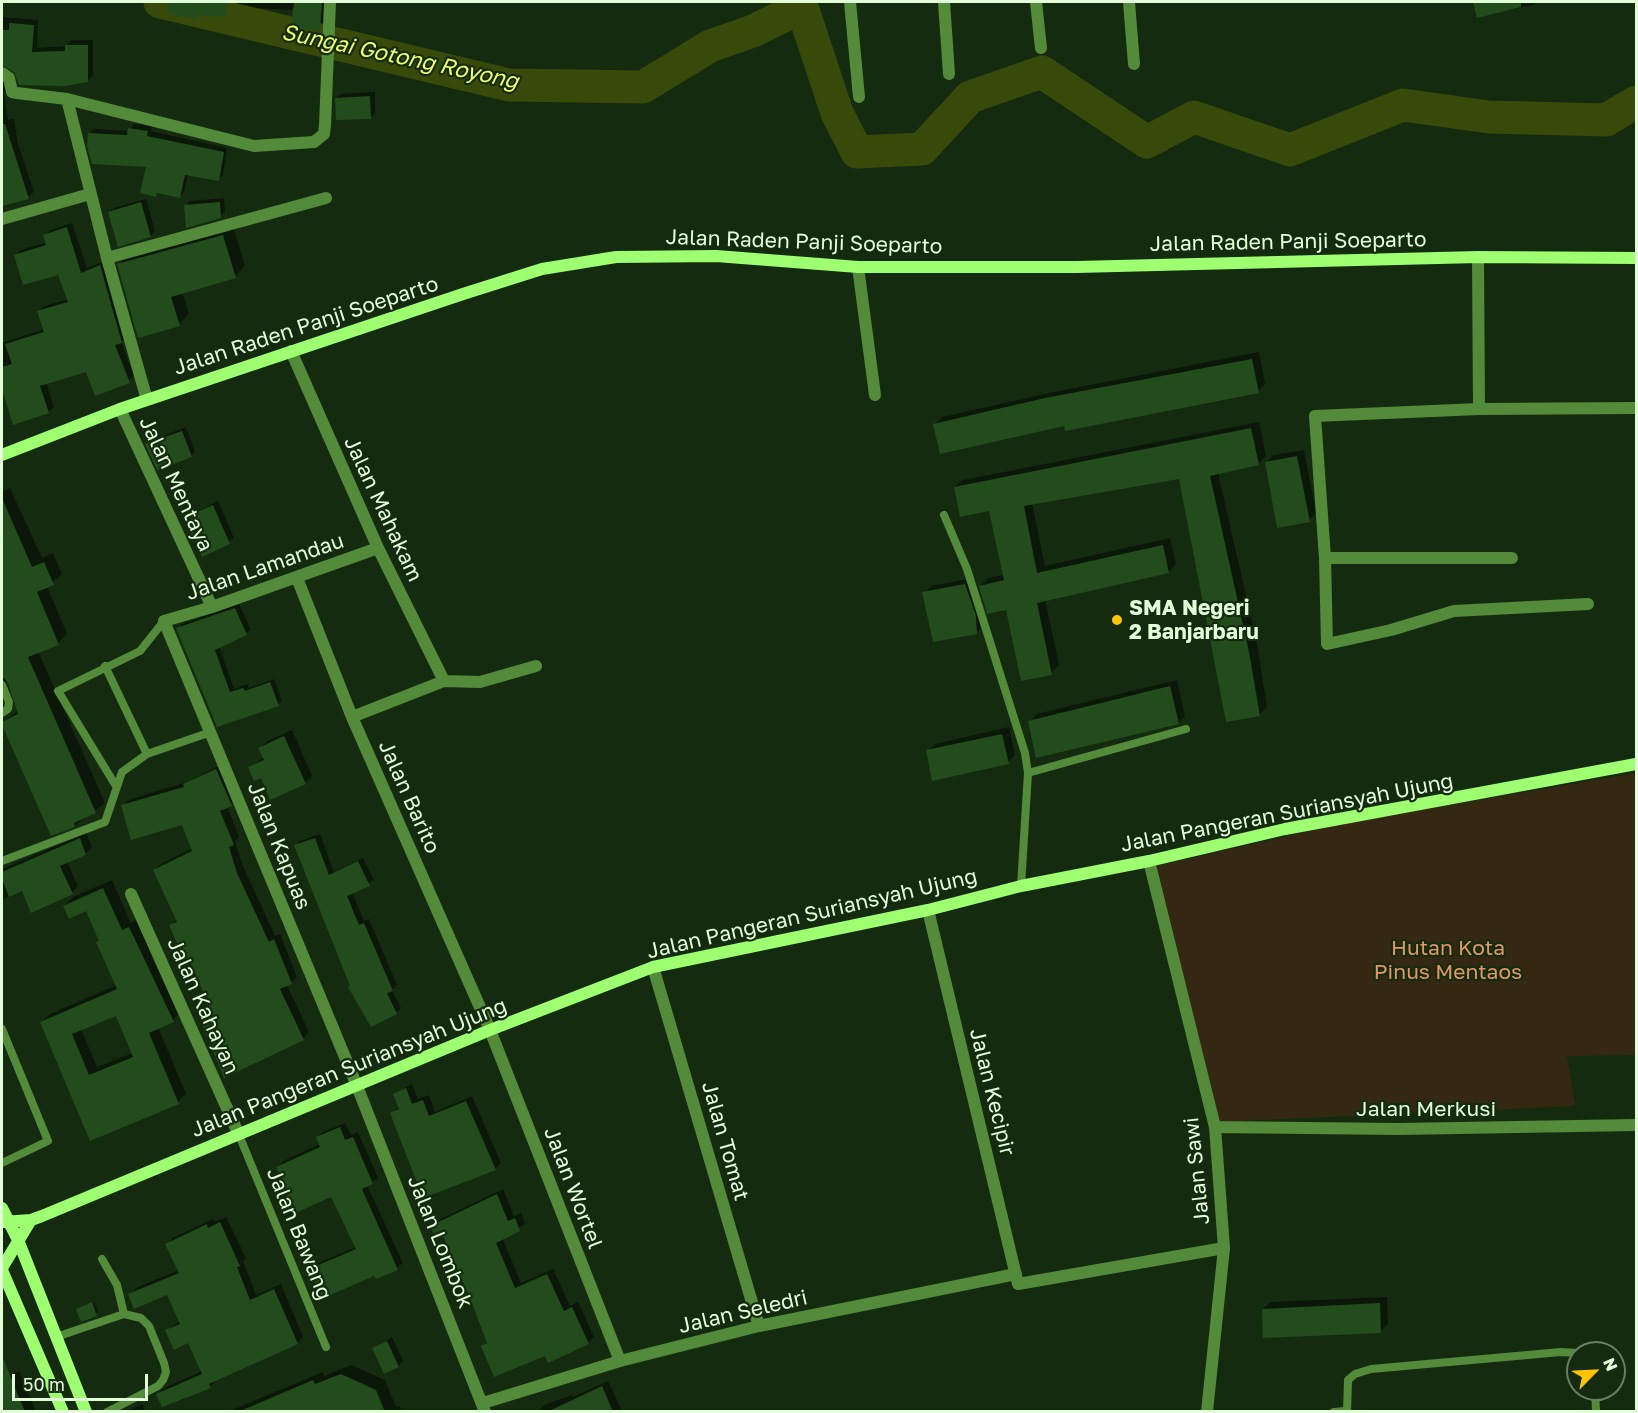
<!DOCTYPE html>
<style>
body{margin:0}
#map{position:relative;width:1638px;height:1413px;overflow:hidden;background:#152b10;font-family:"Golos Text",sans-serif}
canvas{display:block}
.frame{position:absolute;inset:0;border:3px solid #e3ffda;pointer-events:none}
.north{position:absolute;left:1566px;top:1341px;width:60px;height:60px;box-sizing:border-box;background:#152b10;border:2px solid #678061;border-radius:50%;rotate:66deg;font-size:16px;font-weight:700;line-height:24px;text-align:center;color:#e3ffda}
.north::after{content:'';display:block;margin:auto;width:21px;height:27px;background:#ffc406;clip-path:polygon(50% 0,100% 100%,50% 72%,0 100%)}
.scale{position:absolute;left:12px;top:1374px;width:136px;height:27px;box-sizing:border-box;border:3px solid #e3ffda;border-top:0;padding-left:8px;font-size:18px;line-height:21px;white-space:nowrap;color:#e3ffda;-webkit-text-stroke:4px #152b10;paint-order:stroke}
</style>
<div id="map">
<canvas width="1638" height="1413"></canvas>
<div class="frame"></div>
<div class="north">N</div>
<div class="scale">50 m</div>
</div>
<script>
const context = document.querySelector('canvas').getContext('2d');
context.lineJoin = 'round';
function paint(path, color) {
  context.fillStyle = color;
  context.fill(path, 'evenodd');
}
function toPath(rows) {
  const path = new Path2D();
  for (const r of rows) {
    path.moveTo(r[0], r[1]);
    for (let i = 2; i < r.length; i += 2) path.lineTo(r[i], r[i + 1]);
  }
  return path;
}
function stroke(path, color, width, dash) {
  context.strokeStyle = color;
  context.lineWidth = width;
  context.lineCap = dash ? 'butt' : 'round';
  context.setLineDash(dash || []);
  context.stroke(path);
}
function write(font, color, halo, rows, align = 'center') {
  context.font = font + ' "Golos Text",sans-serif';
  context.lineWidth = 4.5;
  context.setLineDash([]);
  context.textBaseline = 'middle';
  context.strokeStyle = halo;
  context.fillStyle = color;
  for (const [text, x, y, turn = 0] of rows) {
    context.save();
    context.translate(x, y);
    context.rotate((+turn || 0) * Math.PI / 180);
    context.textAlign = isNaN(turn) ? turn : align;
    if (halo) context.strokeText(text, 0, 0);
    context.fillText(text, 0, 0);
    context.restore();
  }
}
paint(toPath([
 [1636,773,1636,1055,1567,1056,1575,1106,1217,1122,1155,866,1341,824]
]), '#352813');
paint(toPath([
 [176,2,326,2,324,25,320,29,295,10,230,7,225,16,200,14,196,17,174,14],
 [1475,2,1537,2,1533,5,1478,16],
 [2,17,38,20,37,48,66,46,72,40,93,40,93,75,88,81,18,75,7,65,2,64],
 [2,73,8,88,4,93,8,120,14,119,18,144,34,192,28,197,2,205],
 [375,92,375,113,371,117,336,98,341,94],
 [134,124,152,126,151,131,227,148,223,175,218,179,188,174,184,192,180,196,159,192,156,196,148,166,90,133,94,129,129,131],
 [224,198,225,212,220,217,186,206,190,201],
 [146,199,155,231,151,236,109,212,114,208],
 [72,223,87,268,106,261,127,336,121,342,134,376,129,381,87,370,46,383,54,407,48,412,2,391,2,343,44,329,39,311,44,306,69,299,58,273,15,256,21,250,47,242,45,235,50,230],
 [233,226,245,266,235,276,182,292,189,314,179,324,119,264,129,254],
 [1259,352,1265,384,1258,391,1065,424,935,424,942,417,1054,392],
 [1259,422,1266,456,1258,464,1218,473,1257,644,1267,707,1259,715,1180,478,1032,503,1045,566,1170,538,1176,564,1169,572,1045,599,1059,665,1051,673,1007,608,980,586,988,578,1004,575,990,509,955,487,963,480],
 [186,427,195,452,191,456,147,444,152,440],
 [1304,450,1316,513,1309,520,1266,463,1273,455],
 [10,488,42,558,53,553,62,574,47,586,67,634,58,643,38,651,105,803,74,826,2,723,19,710,8,680,2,687,2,587,5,586,2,578,2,492],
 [218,501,234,538,203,555,186,518],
 [973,578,984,625,977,632,924,593,931,586],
 [239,604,251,630,219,646,234,689,247,684,249,688,274,679,282,701,278,705,218,725,178,628,182,624],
 [1177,680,1185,716,1178,723,1029,722,1037,714],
 [1009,727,1015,755,1008,762,928,751,935,744],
 [292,730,312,776,305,783,250,768,264,757,260,748,267,741],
 [223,764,237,798,227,806,239,837,235,842,243,866,275,936,280,934,297,977,287,985,309,1032,303,1039,203,1022,214,1014,191,959,171,926,177,919,154,870,161,864,193,848,183,823,122,806,128,800,187,782],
 [86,833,92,847,86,853,67,861,78,886,72,893,22,889,2,900,2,869],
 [320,834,334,872,363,858,374,880,352,892,364,921,369,919,397,985,392,990,401,1008,396,1013,352,986,295,846,300,841],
 [112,880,131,923,138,919,181,1012,173,1020,158,1027,186,1094,178,1102,91,1139,41,1022,50,1014,117,985,87,909,65,906,73,897],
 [117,1014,133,1053,97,1067,81,1029],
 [412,1084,418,1099,429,1095,435,1112,472,1096,501,1163,495,1169,392,1113,399,1107,394,1094],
 [345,1123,351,1135,358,1132,378,1178,367,1185,403,1263,397,1268,376,1277,375,1274,310,1269,316,1264,356,1247,332,1195,285,1192,288,1190,278,1167,283,1161,320,1144,317,1138,323,1132],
 [503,1189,514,1216,521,1213,525,1224,502,1238,521,1283,553,1269,570,1306,578,1302,594,1337,588,1343,546,1354,483,1346,488,1341,444,1234,432,1227,437,1221],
 [226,1217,246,1258,243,1261,256,1295,281,1284,303,1337,297,1343,216,1381,210,1387,158,1394,164,1388,202,1371,189,1341,167,1330,180,1321,168,1293,130,1295,136,1288,179,1270,167,1244,173,1238,213,1219,215,1222],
 [1387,1297,1388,1324,1381,1331,1263,1309,1271,1302],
 [94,1302,98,1312,82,1320,78,1309],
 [392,1337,403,1361,398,1366,374,1349],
 [351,1365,385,1380,396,1407,399,1406,402,1412,227,1412,323,1372,324,1376],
 [19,1371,36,1412,2,1412,2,1378],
 [608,1381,622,1411,538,1412,544,1405,572,1395,573,1397],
 [143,1404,145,1412,123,1412]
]), '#0007');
stroke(toPath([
 [160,2,509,85,643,87,710,46,753,31,802,7,837,113,857,152,922,149,970,97,1042,72,1147,142,1194,117,1290,150,1403,105,1489,117,1606,120,1636,102]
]), '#374a0a', 33);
paint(toPath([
 [167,2,226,2,225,17,197,15,197,19,172,15,167,12],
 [294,2,322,2,320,31,291,27],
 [1473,2,1521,2,1521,7,1477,18],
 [9,23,34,25,32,52,65,51,65,45,88,45,88,82,65,86,19,85,14,72,2,65,2,30,9,30],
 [370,96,371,119,336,120,335,98],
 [2,124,5,124,29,199,2,206],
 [128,128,148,131,147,136,224,152,219,181,185,175,180,198,157,193,156,197,140,193,146,167,92,164,87,146,88,133,127,135],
 [141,202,151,237,118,247,108,212],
 [220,202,221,218,186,228,184,205],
 [67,227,81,273,100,265,122,343,115,345,130,383,95,396,86,372,40,386,49,413,13,425,2,389,2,367,12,364,5,344,44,332,37,311,68,302,58,275,23,285,14,255,46,245,43,235],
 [223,235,236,278,171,297,180,326,138,338,117,264],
 [1252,359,1259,393,1065,431,1064,426,940,454,933,424,1045,398],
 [1251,428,1259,465,1210,476,1249,652,1260,716,1226,722,1179,479,1024,506,1037,573,1163,545,1169,573,1037,603,1052,675,1021,681,1006,610,987,614,979,586,1004,580,989,511,960,517,954,487],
 [182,431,192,457,157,470,145,444],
 [1297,456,1310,522,1277,528,1265,462],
 [2,498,32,567,44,562,54,585,37,592,59,645,28,657,96,813,74,823,75,827,51,836,2,725,2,722,18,714,8,683,2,676],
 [213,505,230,544,202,557,184,518],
 [965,584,976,616,977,634,933,642,922,592],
 [235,608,247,635,215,650,230,692,243,688,245,691,270,682,279,706,217,727,176,628],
 [1170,686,1179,724,1036,758,1028,721],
 [1002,734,1009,764,932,781,926,750],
 [284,736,306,784,270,800,261,778,254,781,248,767,264,760,258,748],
 [216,769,232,806,220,811,234,845,229,847,237,873,269,942,274,939,292,984,280,989,304,1040,224,1078,201,1022,214,1017,190,961,186,963,169,925,177,922,153,870,192,851,182,825,131,840,121,805,184,787,183,784],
 [80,838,86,855,60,866,73,894,31,913,22,891,9,897,2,879,2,872],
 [315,838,329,875,358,861,370,886,347,896,359,925,364,923,393,991,387,993,397,1014,371,1027,348,987,350,986,294,845],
 [103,888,122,930,129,927,174,1022,149,1033,179,1104,90,1141,40,1022,117,989,96,942,99,941,86,911,69,919,63,906],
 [116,1016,133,1057,89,1075,72,1034],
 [406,1088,412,1104,423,1100,429,1116,466,1101,496,1170,423,1198,390,1113,399,1109,393,1094],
 [340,1127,345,1140,353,1137,373,1184,362,1189,398,1270,376,1279,374,1276,321,1299,309,1269,356,1249,331,1197,293,1214,283,1192,287,1191,276,1167,320,1147,316,1137],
 [497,1194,508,1221,515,1218,520,1231,496,1243,515,1288,547,1274,564,1311,572,1307,589,1344,548,1363,545,1356,494,1377,481,1346,487,1343,472,1303,443,1236,436,1240,430,1226],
 [220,1222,240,1266,237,1267,250,1300,274,1289,298,1344,209,1384,211,1388,162,1407,156,1394,202,1374,188,1343,174,1350,165,1330,180,1324,167,1295,134,1309,128,1294,179,1273,165,1244,207,1224,208,1228],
 [92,1302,97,1316,81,1322,76,1309],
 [1380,1303,1381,1333,1263,1338,1262,1309],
 [387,1341,399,1367,384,1374,372,1348],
 [2,1356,25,1412,2,1412],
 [341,1374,376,1390,385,1412,238,1412,313,1380,315,1384],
 [602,1386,613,1412,547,1412]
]), '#234c1c');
stroke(toPath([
 [944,515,967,569,1025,753,1028,773,1021,886],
 [105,666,147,754],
 [2,685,9,702,8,709,2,713],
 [1028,773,1186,729],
 [116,786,58,691,140,651,164,621],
 [2,861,105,822,122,772,147,754,211,732],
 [2,1029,48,1141,2,1163],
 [239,1135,326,1347],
 [102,1259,117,1285,124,1314],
 [56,1337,124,1314,141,1318,149,1326,164,1363,166,1372,163,1380,158,1386,107,1412],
 [1595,1389,1596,1412],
 [1334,1412,1346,1411],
 [1347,1412,1348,1380,1355,1374,1371,1369,1561,1352,1578,1353]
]), '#538b3b', 8);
stroke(toPath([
 [850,2,859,97],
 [944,2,949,74],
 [1036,2,1041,48],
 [1129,2,1134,64],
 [2,73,9,78,12,92,17,93,67,99,254,146,314,142,324,134,325,125,330,2],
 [67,99,107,258,147,400],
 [2,219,90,194],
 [1478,257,1479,409],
 [107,258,326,198],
 [858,267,875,395],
 [291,351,378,548,444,681],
 [120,409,212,607],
 [378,548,212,607,164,621,357,1086,485,1412],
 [1325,558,1512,558],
 [297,578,352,717,490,1030,620,1361],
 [1588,604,1454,611,1391,630,1327,644,1325,558,1315,416,1479,409,1636,408],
 [352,717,444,681,480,682,536,666],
 [1149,861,1215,1127,1224,1248,1207,1412],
 [131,894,239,1135],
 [928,910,1018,1284,1224,1248],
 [653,967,759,1326],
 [1215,1127,1399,1129,1636,1125],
 [483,1403,620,1361,759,1326,1016,1274]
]), '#538b3b', 12);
stroke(toPath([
 [2,455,120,409,463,294,542,269,616,257,716,256,858,267,1077,267,1478,257,1636,258],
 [2,1208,18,1240,86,1412],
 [2,1222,31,1220,42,1216,490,1030,653,967,928,910,1021,886,1149,861,1285,829,1636,764],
 [2,1268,31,1220],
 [2,1270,63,1412]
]), '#9eff71', 12);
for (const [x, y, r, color] of [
 [1117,620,6,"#ffc406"]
]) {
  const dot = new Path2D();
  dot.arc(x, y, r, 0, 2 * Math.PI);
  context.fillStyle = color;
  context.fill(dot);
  stroke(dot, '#152b10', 2);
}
write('21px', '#e3ffda', '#152b10', [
 ["Jalan Raden Panji Soeparto",804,242,2],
 ["Jalan Raden Panji Soeparto",1288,242,-1],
 ["Jalan Raden Panji Soeparto",306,326,-18],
 ["Jalan Mentaya",176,484,65],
 ["Jalan Mahakam",383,509,65],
 ["Jalan Lamandau",265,567,-19],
 ["Jalan Barito",409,797,66],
 ["Jalan Pangeran Suriansyah Ujung",1287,813,-11],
 ["Jalan Kapuas",279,846,68],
 ["Jalan Pangeran Suriansyah Ujung",812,914,-13],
 ["Jalan Kahayan",203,1006,66],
 ["Jalan Pangeran Suriansyah Ujung",349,1068,-22],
 ["Jalan Kecipir",992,1092,76],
 ["Jalan Merkusi",1426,1109],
 ["Jalan Tomat",725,1141,74],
 ["Jalan Sawi",1197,1171,-96],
 ["Jalan Wortel",573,1188,69],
 ["Jalan Bawang",299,1234,68],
 ["Jalan Lombok",440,1242,68],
 ["Jalan Seledri",743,1312,-13]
]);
write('bold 21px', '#e3ffda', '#152b10', [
 ["SMA Negeri",1129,608],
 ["2 Banjarbaru",1129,632]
], 'left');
write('21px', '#e39762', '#152b10', [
 ["Hutan Kota",1448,948],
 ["Pinus Mentaos",1448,972]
]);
write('italic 22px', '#ecff68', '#152b10', [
 ["Sungai Gotong Royong",400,57,12]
]);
</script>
